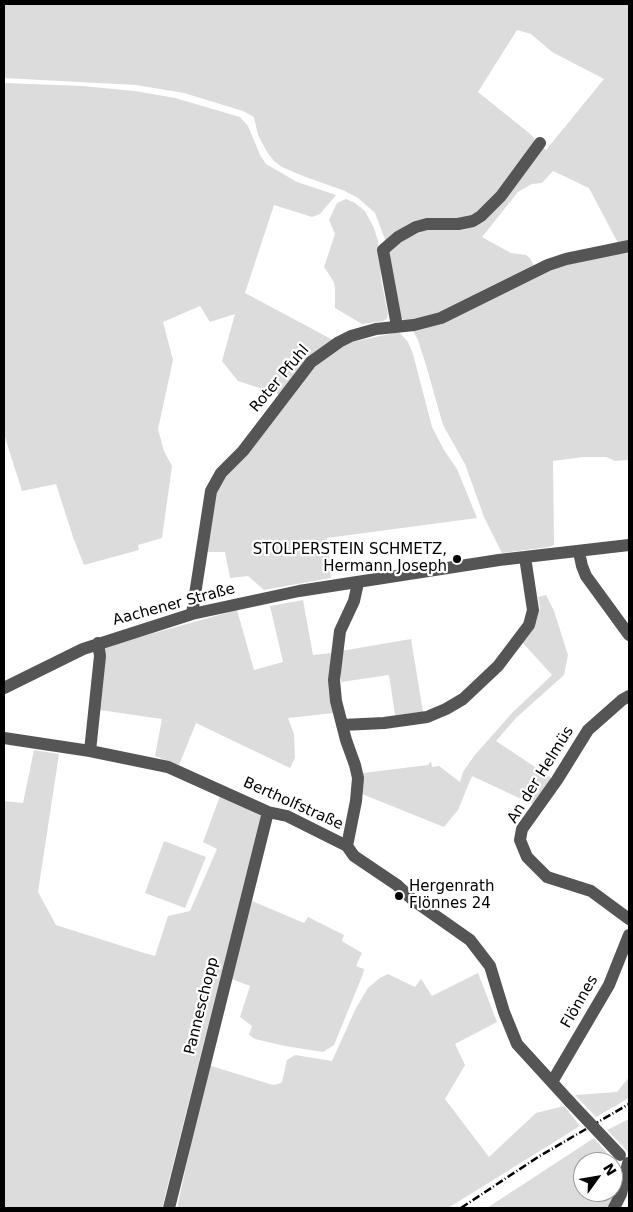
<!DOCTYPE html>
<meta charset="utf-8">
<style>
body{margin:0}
#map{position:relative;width:633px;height:1212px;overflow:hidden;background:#fff;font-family:"DejaVu Sans",sans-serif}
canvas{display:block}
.frame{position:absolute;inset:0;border:5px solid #000;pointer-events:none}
.north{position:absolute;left:573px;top:1152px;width:50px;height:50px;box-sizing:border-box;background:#fff;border:1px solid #999;border-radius:50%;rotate:58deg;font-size:14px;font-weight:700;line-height:20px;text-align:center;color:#000}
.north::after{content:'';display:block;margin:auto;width:18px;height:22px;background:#000;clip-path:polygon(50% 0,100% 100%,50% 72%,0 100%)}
</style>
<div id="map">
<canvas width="633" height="1212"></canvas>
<div class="frame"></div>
<div class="north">N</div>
</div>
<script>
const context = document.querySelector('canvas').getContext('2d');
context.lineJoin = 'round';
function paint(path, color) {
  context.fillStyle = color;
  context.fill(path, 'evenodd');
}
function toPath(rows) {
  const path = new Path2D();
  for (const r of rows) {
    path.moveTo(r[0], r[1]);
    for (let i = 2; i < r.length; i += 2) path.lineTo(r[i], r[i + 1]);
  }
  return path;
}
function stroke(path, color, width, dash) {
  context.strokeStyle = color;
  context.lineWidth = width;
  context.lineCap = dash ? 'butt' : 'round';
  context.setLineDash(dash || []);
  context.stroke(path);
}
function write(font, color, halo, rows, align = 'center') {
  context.font = font + ' "DejaVu Sans",sans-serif';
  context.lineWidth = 4.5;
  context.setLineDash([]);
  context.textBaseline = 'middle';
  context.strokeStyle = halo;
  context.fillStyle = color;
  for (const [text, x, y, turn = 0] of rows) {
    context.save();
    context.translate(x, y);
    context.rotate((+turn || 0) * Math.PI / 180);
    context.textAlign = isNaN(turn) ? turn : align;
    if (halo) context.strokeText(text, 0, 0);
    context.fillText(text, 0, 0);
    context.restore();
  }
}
paint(toPath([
 [4,4,629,4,629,241,618,243,589,188,553,171,542,183,532,184,518,192,482,237,511,253,526,255,530,258,534,266,476,299,441,315,413,322,405,321,400,317,386,252,401,241,428,229,460,227,471,224,483,218,502,198,541,146,546,150,604,79,552,52,531,34,517,30,478,92,529,133,534,138,536,145,486,210,470,220,456,222,417,223,406,227,386,242,375,213,358,198,345,191,303,176,282,167,274,161,267,152,258,135,254,117,243,111,184,93,136,85,4,78],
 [4,83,82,86,135,91,175,98,240,117,248,126,260,155,266,164,297,182,336,195,320,214,312,217,274,205,245,293,333,340,281,395,238,381,222,361,235,314,210,322,200,306,163,322,173,360,158,429,164,451,172,466,162,538,138,545,139,550,84,565,73,537,56,484,22,491,4,434],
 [346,199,355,203,365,211,374,228,378,241,381,279,388,314,387,318,384,321,362,324,335,308,335,289,334,282,324,267,335,234,329,220,337,203],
 [629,252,629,460,615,461,606,457,583,457,553,461,554,545,549,547,502,553,484,517,465,464,443,425,426,365,418,340,412,329,563,264],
 [399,332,408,342,413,354,432,427,444,450,457,469,477,518,327,538,331,578,264,590,248,576,230,578,225,552,207,552,213,495,223,476,316,366,335,350,352,342],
 [546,595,554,611,568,655,564,675,516,718,496,741,553,779,532,804,472,776,458,810,444,827,362,794,363,773,428,765,431,761,432,767,439,766,460,782,463,772,474,756,512,713,552,675,522,642,536,622,540,608,538,597],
 [303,600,313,655,331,653,330,682,334,713,288,718,294,734,295,758,290,768,196,723,179,765,155,756,162,719,100,710,104,647,237,610,254,670,283,662,270,606],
 [411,639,423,712,395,715,389,675,341,682,341,651],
 [34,750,59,754,38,892,56,925,144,953,155,956,168,916,190,911,217,849,203,842,220,796,261,816,162,1208,4,1208,4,801,23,803],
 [164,841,206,857,185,908,145,893],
 [252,901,304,923,308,917,344,935,342,941,362,953,356,966,364,969,363,974,334,1045,323,1052,285,1046,255,1039,249,1035,252,1026,240,1017,250,986,232,979],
 [478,973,497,1022,455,1044,465,1065,445,1099,489,1157,536,1113,564,1106,580,1126,448,1208,177,1208,208,1065,273,1085,278,1084,282,1082,287,1060,295,1055,332,1061,356,1008,368,988,380,978,388,974,415,987,421,979,432,996],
 [629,1077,629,1098,596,1117,575,1095,617,1092],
 [629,1119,629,1153,607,1130],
 [594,1138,619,1167,618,1183,610,1208,487,1208],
 [583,1162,613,1162,613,1192,583,1192]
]), '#dcdcdc');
stroke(toPath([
 [397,326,383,250,398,237,416,227,427,224,458,224,473,221,481,216,501,196,540,143],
 [579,552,582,566,586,576,629,635],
 [192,614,211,491,221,473,243,451,311,362,339,342,351,336,376,329,414,325,441,318,548,265,566,259,629,246],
 [4,688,83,649,192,614,299,591,499,560,629,545],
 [629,696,622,700,588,730,557,780,522,829,520,840,527,857,547,877,591,891,629,919],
 [342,725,384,723,427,717,446,709,463,699,498,666,529,625,533,610,525,557],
 [4,738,90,751,168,767,268,812,287,816,347,846,354,856,397,885,413,900,470,940,490,966,504,1012,517,1044,570,1102],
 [90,751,100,656,98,643],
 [347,846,356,801,358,778,355,765,346,740,336,701,334,680,340,631,354,601,358,583],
 [552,1082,609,985,629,935],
 [169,1208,268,812],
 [614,1208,621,1194,628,1163]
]), '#555', 12);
stroke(toPath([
 [461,1208,538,1157,629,1104]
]), '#000', 2.5, [8, 2.5, 1, 2.5]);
stroke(toPath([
 [570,1102,620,1155]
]), '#555', 12);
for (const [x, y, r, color] of [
 [457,559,5,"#000"],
 [399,896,5,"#000"]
]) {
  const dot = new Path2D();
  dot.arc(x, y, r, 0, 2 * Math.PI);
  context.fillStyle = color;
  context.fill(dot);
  stroke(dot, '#fff', 2);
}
write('15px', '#000', '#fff', [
 ["Roter Pfuhl",280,379,-50],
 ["Aachener Straße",174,605,-15],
 ["An der Helmüs",541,775,-58],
 ["Bertholfstraße",293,804,24],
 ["Flönnes",580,1002,-60],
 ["Panneschopp",202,1006,-76]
]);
write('15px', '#000', '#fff', [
 ["STOLPERSTEIN SCHMETZ,",447,550],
 ["Hermann Joseph",447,567],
 ["Hergenrath",409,887,"left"],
 ["Flönnes 24",409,904,"left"]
], 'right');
</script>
